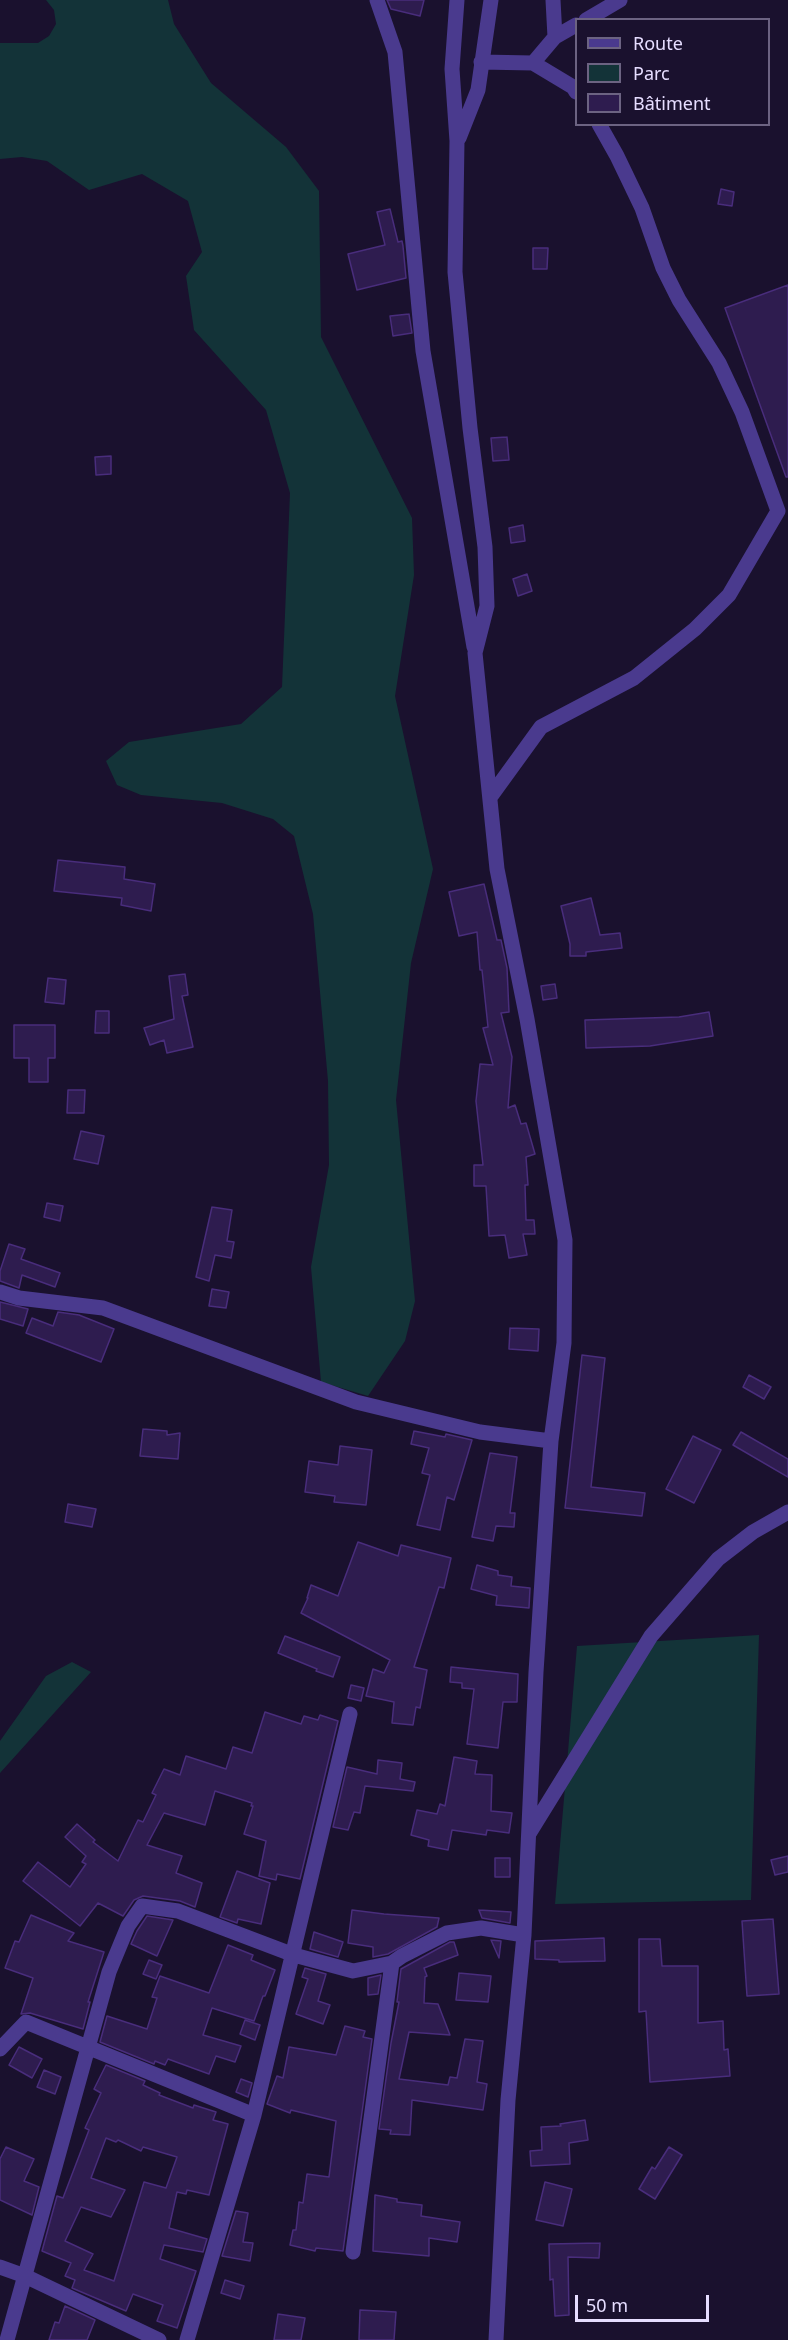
<!DOCTYPE html>
<meta charset="utf-8">
<style>
body{margin:0}
#map{position:relative;width:788px;height:2340px;overflow:hidden;background:#1a112e;font-family:"Noto Sans",sans-serif}
canvas{display:block}
.legend{position:absolute;left:575px;top:18px;width:195px;height:108px;box-sizing:border-box;background:#1a112e;border:2px solid #6c6382;margin:0;padding:8px 10px;list-style:none;font-size:18px;color:#e6ddff}
.legend li{display:flex;align-items:center;gap:12px;height:30px}
.legend b{width:30px;border:2px solid #6c6382}
.scale{position:absolute;left:575px;top:2295px;width:134px;height:27px;box-sizing:border-box;border:3px solid #e6ddff;border-top:0;padding-left:8px;font-size:18px;line-height:21px;white-space:nowrap;color:#e6ddff;-webkit-text-stroke:4px #1a112e;paint-order:stroke}
</style>
<div id="map">
<canvas width="788" height="2340"></canvas>
<ul class="legend">
<li><b style="height:8px;background:#4a3a8e"></b>Route</li>
<li><b style="height:16px;background:#133338"></b>Parc</li>
<li><b style="height:16px;background:#2e1c4f"></b>Bâtiment</li>
</ul>
<div class="scale">50 m</div>
</div>
<script>
const context = document.querySelector('canvas').getContext('2d');
context.lineJoin = 'round';
function paint(path, color) {
  context.fillStyle = color;
  context.fill(path, 'evenodd');
}
function toPath(rows) {
  const path = new Path2D();
  for (const r of rows) {
    path.moveTo(r[0], r[1]);
    for (let i = 2; i < r.length; i += 2) path.lineTo(r[i], r[i + 1]);
  }
  return path;
}
function stroke(path, color, width, dash) {
  context.strokeStyle = color;
  context.lineWidth = width;
  context.lineCap = dash ? 'butt' : 'round';
  context.setLineDash(dash || []);
  context.stroke(path);
}
paint(toPath([
 [46,0,168,0,174,24,211,83,286,147,319,191,321,337,412,518,414,575,395,696,433,869,411,963,396,1100,415,1301,405,1341,368,1396,321,1382,311,1267,329,1165,328,1081,313,914,294,836,273,819,222,803,141,795,117,785,106,761,129,742,241,724,282,687,290,493,266,410,194,330,186,276,202,252,188,201,142,174,89,190,47,161,22,157,0,159,0,43,38,43,49,36,56,24,54,10],
 [759,1635,751,1900,555,1904,577,1646],
 [72,1662,91,1672,0,1773,0,1741,46,1676]
]), '#133338');
const building = toPath([
 [387,0,424,0,420,16,391,9,387,0],
 [721,189,734,192,732,206,718,204,721,189],
 [390,209,398,242,402,241,403,246,406,278,357,290,348,254,385,245,377,212,390,209],
 [533,248,548,248,547,269,533,269,533,248],
 [788,285,788,477,786,477,725,308,788,285],
 [409,314,412,333,393,336,390,316,409,314],
 [507,437,509,460,493,461,491,438,507,437],
 [111,456,111,474,96,475,95,457,111,456],
 [523,525,525,541,511,543,509,528,523,525],
 [527,574,532,591,518,596,513,579,527,574],
 [58,860,125,867,124,879,155,884,151,911,121,905,122,898,54,891,58,860],
 [484,884,497,940,501,940,507,968,509,1012,501,1013,512,1057,508,1108,515,1105,521,1124,526,1123,535,1154,526,1157,528,1185,525,1185,526,1220,534,1220,535,1234,523,1234,527,1255,509,1258,505,1235,489,1236,486,1186,474,1186,474,1165,483,1165,476,1101,480,1064,493,1065,483,1028,488,1027,482,970,480,970,477,932,459,936,449,892,484,884],
 [591,898,600,935,620,933,622,948,586,952,586,956,570,956,570,944,561,906,591,898],
 [185,974,188,995,182,996,193,1047,167,1053,164,1040,150,1045,144,1028,174,1019,169,976,185,974],
 [48,978,66,980,64,1004,45,1002,48,978],
 [555,984,557,998,543,1000,541,986,555,984],
 [96,1011,109,1011,109,1033,95,1033,96,1011],
 [709,1012,713,1036,650,1046,586,1048,585,1020,679,1017,709,1012],
 [14,1025,55,1025,55,1058,48,1058,48,1082,29,1082,29,1058,14,1058,14,1025],
 [68,1090,85,1090,84,1113,67,1113,68,1090],
 [81,1131,104,1136,98,1164,74,1159,81,1131],
 [47,1203,63,1206,60,1221,44,1217,47,1203],
 [212,1207,232,1210,227,1241,234,1242,231,1258,215,1255,209,1281,196,1277,212,1207],
 [9,1244,25,1249,21,1259,60,1273,55,1287,22,1275,19,1288,0,1281,0,1271,9,1244],
 [212,1289,229,1292,226,1308,209,1306,212,1289],
 [0,1302,28,1309,23,1326,0,1319,0,1302],
 [58,1312,79,1315,114,1329,101,1362,26,1333,32,1318,53,1326,58,1312],
 [510,1328,539,1329,538,1351,509,1349,510,1328],
 [582,1355,605,1358,591,1487,645,1493,642,1516,565,1508,582,1355],
 [749,1375,771,1387,764,1399,743,1387,749,1375],
 [143,1429,167,1431,167,1435,180,1433,178,1459,140,1456,143,1429],
 [414,1431,445,1437,446,1434,472,1440,454,1500,447,1497,440,1530,417,1525,430,1475,422,1473,429,1448,411,1444,414,1431],
 [741,1432,788,1459,788,1477,733,1445,741,1432],
 [693,1436,721,1450,694,1503,666,1489,693,1436],
 [340,1446,372,1450,366,1505,334,1502,335,1496,305,1492,309,1461,338,1465,340,1446],
 [490,1453,517,1457,510,1513,515,1513,514,1527,496,1526,493,1541,472,1537,490,1453],
 [68,1504,96,1509,92,1527,65,1522,68,1504],
 [358,1542,398,1556,401,1545,451,1558,444,1588,439,1587,414,1667,427,1670,420,1708,416,1707,413,1725,392,1723,394,1702,366,1696,373,1669,384,1673,390,1660,301,1613,308,1598,307,1598,311,1585,338,1596,358,1542],
 [477,1565,498,1571,498,1575,512,1577,511,1586,530,1588,529,1608,496,1605,497,1596,471,1589,477,1565],
 [285,1636,340,1657,333,1677,316,1671,317,1669,278,1653,285,1636],
 [451,1667,518,1674,517,1702,503,1702,498,1748,467,1744,474,1689,462,1688,462,1683,450,1682,451,1667],
 [351,1685,364,1688,361,1701,348,1698,351,1685],
 [265,1712,301,1724,304,1716,318,1720,320,1715,338,1721,300,1879,277,1874,276,1880,259,1876,266,1841,244,1834,253,1806,251,1806,252,1803,215,1791,205,1825,164,1813,147,1845,182,1856,176,1873,202,1883,195,1907,180,1901,143,1896,134,1900,123,1916,98,1903,80,1926,23,1881,38,1862,70,1887,86,1864,82,1862,86,1856,65,1837,77,1824,95,1840,93,1842,118,1861,138,1820,143,1822,156,1795,152,1793,164,1769,180,1775,186,1756,226,1769,233,1747,252,1753,265,1712],
 [454,1757,477,1761,475,1774,492,1775,491,1811,512,1813,509,1833,487,1830,486,1835,452,1830,448,1850,428,1846,429,1840,411,1835,417,1810,437,1814,440,1804,445,1806,454,1757],
 [378,1760,402,1763,400,1779,415,1782,413,1791,365,1786,360,1813,354,1812,348,1830,333,1827,347,1767,377,1774,378,1760],
 [788,1856,788,1872,775,1875,771,1860,788,1856],
 [495,1858,510,1858,510,1877,495,1877,495,1858],
 [237,1871,270,1883,261,1924,238,1919,237,1923,220,1917,237,1871],
 [352,1910,384,1914,439,1918,437,1927,388,1954,373,1957,373,1947,348,1943,352,1910],
 [479,1910,511,1912,510,1923,482,1918,479,1910],
 [31,1915,74,1933,68,1941,104,1952,88,2002,90,2002,83,2029,30,2013,21,2014,33,1978,5,1968,15,1941,19,1942,31,1915],
 [147,1916,173,1920,157,1956,131,1944,137,1931,147,1916],
 [773,1919,779,1994,747,1996,742,1921,773,1919],
 [314,1932,343,1942,338,1957,310,1949,314,1932],
 [604,1938,605,1961,559,1962,559,1960,535,1959,535,1941,604,1938],
 [639,1939,660,1939,662,1966,698,1966,698,2023,723,2021,724,2050,728,2049,730,2076,650,2082,646,2011,639,2012,639,1939],
 [491,1940,501,1941,499,1958,491,1940],
 [450,1942,454,1942,458,1955,424,1968,427,1976,425,1977,424,2003,438,2004,450,2035,409,2032,399,2079,448,2085,450,2077,457,2078,465,2039,483,2041,477,2082,487,2084,483,2110,412,2100,410,2135,390,2134,391,2130,379,2129,391,2043,399,2002,397,2002,401,1969,450,1942],
 [228,1945,253,1955,251,1960,275,1970,265,1996,263,1996,254,2021,212,2008,203,2035,241,2046,235,2062,216,2056,209,2074,168,2059,165,2065,155,2061,154,2064,100,2042,107,2016,147,2029,157,1998,152,1997,160,1976,209,1993,228,1945],
 [149,1960,162,1965,156,1979,143,1974,149,1960],
 [305,1968,326,1974,318,2001,330,2005,323,2024,296,2014,308,1979,302,1977,305,1968],
 [459,1973,491,1976,488,2002,456,2000,459,1973],
 [381,1975,378,1994,368,1995,368,1978,381,1975],
 [245,2020,260,2025,255,2040,240,2034,245,2020],
 [345,2026,365,2031,363,2037,372,2039,343,2251,316,2248,315,2251,290,2245,293,2230,296,2230,299,2202,303,2203,307,2174,329,2177,336,2121,291,2110,290,2113,267,2104,277,2076,283,2078,289,2047,336,2055,345,2026],
 [19,2047,42,2059,32,2078,9,2065,19,2047],
 [106,2065,145,2081,143,2085,160,2093,159,2095,193,2108,194,2105,216,2112,213,2120,228,2124,209,2195,187,2190,186,2194,177,2192,169,2228,207,2239,203,2252,164,2245,160,2259,196,2271,177,2328,157,2321,163,2305,133,2294,126,2311,72,2288,75,2280,65,2276,71,2263,42,2251,57,2196,63,2198,89,2130,85,2128,101,2093,94,2089,106,2065],
 [106,2138,116,2142,118,2140,141,2151,143,2147,177,2157,166,2188,144,2182,114,2281,84,2270,93,2254,65,2241,81,2207,111,2217,125,2190,91,2178,106,2138],
 [44,2070,61,2077,55,2094,37,2087,44,2070],
 [241,2079,252,2083,248,2097,236,2092,241,2079],
 [585,2120,588,2140,569,2143,570,2164,531,2166,530,2151,542,2150,541,2127,561,2126,560,2124,585,2120],
 [6,2147,34,2159,24,2181,39,2187,32,2215,0,2200,0,2159,6,2147],
 [669,2147,682,2155,655,2199,639,2189,652,2167,655,2169,669,2147],
 [545,2182,572,2189,563,2226,536,2220,545,2182],
 [375,2195,397,2199,397,2202,422,2205,421,2216,460,2222,457,2242,429,2238,429,2256,373,2251,375,2195],
 [236,2211,248,2213,243,2242,253,2243,250,2261,222,2256,236,2211],
 [600,2243,599,2258,568,2257,569,2315,555,2316,553,2279,550,2280,549,2244,600,2243],
 [225,2280,244,2286,240,2299,221,2293,225,2280],
 [65,2306,95,2320,87,2340,49,2340,55,2322,59,2323,65,2306],
 [360,2310,396,2312,394,2340,359,2340,360,2310],
 [278,2314,305,2318,301,2340,274,2340,278,2314]
]);
paint(building, '#2e1c4f');
stroke(building, '#492d7c', 1.5);
stroke(toPath([
 [377,0,395,52,423,351,474,647],
 [457,0,452,69,457,141,455,272,470,428,485,547,487,606,475,653,497,869,527,1019,565,1240,564,1343,551,1441,536,1672,524,1935,508,2100,496,2340],
 [553,0,555,37],
 [586,20,620,0],
 [481,62,533,63,573,87,576,92],
 [533,63,555,37,576,25],
 [599,124,617,156,642,208,663,268,679,300,719,363,742,412,778,511],
 [459,138,478,90,491,0],
 [491,796,541,727,634,678,695,629,729,595,778,511],
 [0,1292,19,1298,103,1308,356,1402,480,1432,551,1441],
 [530,1832,651,1636,718,1559,753,1532,788,1512],
 [0,2049,26,2022,254,2115],
 [353,2252,392,1963],
 [0,2267,25,2276,159,2340],
 [7,2340,109,1972,128,1926,142,1906,178,1911,294,1955,353,1971,392,1963,402,1956,447,1933,481,1928,524,1935],
 [187,2340,254,2115,350,1714]
]), '#4a3a8e', 15);
</script>
